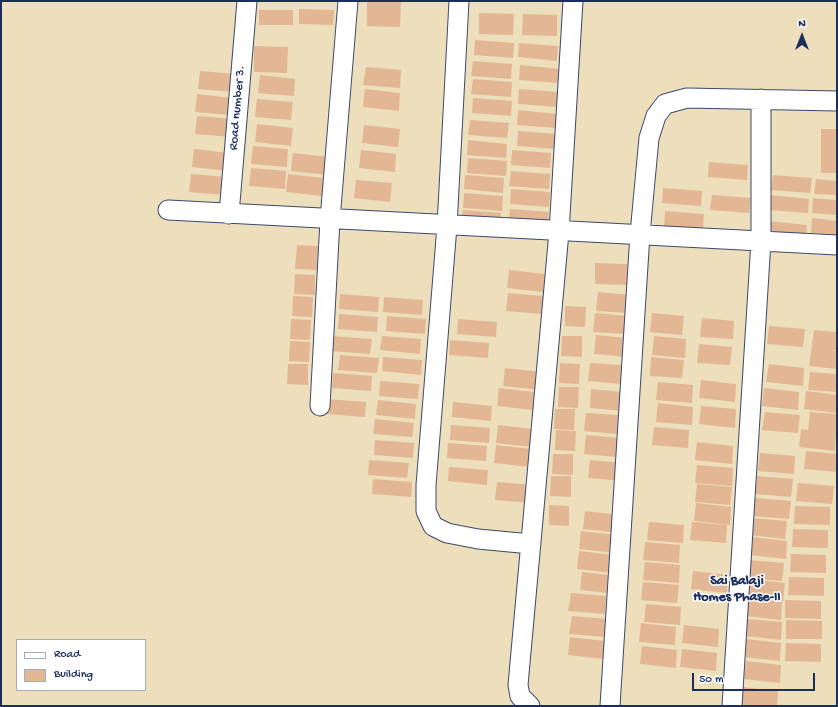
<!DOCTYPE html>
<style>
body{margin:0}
#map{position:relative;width:838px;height:707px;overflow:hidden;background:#eddebc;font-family:"Gochi Hand",sans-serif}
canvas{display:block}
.frame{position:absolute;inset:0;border:2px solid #1b2f5e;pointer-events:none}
.legend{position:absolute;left:16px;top:639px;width:130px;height:52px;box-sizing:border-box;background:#fff;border:1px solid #a4acbf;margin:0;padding:5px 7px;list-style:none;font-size:12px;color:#1b2f5e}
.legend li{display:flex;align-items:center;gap:8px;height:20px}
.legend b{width:20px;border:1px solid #a4acbf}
.north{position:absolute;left:782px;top:16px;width:40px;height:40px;-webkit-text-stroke:3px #fff;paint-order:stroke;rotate:0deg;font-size:11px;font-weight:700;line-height:16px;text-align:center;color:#1b2f5e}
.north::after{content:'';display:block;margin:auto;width:14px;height:18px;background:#1b2f5e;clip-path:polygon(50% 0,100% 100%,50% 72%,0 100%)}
.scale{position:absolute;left:692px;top:673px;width:123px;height:18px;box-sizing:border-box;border:2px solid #1b2f5e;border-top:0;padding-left:5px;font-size:12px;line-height:14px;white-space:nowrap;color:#1b2f5e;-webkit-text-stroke:3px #fff;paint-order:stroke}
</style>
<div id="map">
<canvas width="838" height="707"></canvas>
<div class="frame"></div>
<ul class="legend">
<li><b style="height:5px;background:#fff"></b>Road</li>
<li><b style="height:11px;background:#e3b794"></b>Building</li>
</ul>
<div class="north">N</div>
<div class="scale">50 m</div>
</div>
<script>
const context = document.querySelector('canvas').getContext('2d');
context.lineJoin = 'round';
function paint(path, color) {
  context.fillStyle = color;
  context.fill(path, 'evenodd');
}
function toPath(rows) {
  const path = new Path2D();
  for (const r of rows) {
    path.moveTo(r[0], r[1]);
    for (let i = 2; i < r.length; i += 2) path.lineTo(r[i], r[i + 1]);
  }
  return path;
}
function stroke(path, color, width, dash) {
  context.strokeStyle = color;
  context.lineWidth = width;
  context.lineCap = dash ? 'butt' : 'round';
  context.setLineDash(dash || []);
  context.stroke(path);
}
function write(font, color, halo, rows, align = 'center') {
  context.font = font + ' "Gochi Hand",sans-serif';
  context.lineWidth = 3;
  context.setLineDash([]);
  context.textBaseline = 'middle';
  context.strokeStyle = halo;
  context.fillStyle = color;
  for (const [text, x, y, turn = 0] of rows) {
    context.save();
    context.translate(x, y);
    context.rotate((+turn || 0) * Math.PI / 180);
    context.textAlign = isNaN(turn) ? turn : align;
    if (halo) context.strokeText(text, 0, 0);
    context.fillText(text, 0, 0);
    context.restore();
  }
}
paint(toPath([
 [367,1,401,1,400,27,367,26],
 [299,9,334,10,333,25,299,24],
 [259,10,293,10,293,25,259,25],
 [479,13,514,14,513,35,479,34],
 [523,14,557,15,557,36,522,35],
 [475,40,514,43,513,58,474,55],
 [519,43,558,46,557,61,518,57],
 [254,46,288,47,287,73,254,72],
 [473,61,512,64,511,79,471,76],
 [520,65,560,69,558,83,519,80],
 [366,67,401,70,400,88,363,85],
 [200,71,236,74,234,92,198,89],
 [260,75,295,79,294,96,258,93],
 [473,79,512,82,511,97,471,94],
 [365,89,400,93,399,111,363,107],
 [519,89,558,92,557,107,518,104],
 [197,94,232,98,231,115,195,112],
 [473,98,512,101,511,116,472,113],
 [257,99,293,102,291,120,255,117],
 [518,110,557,114,556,128,517,125],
 [197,116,233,119,232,137,195,134],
 [470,120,509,123,507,138,468,135],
 [257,124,293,128,291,146,255,142],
 [364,125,400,129,398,147,362,143],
 [821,129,836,129,836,173,821,173],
 [518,131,557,134,556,149,517,146],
 [468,140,507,144,506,158,467,155],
 [253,146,288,149,287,167,251,164],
 [194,149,229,153,228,171,192,167],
 [361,150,396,154,395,172,359,168],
 [512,150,551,153,550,168,511,165],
 [293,153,329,157,327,175,291,171],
 [468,158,507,161,506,176,467,173],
 [709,162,748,165,747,180,708,177],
 [251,168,286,171,285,189,249,186],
 [511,171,550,174,549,189,509,186],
 [191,174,227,177,225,195,189,192],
 [288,174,324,178,322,196,286,192],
 [465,175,504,178,503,193,464,189],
 [773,175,812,178,810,193,771,190],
 [816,179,837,181,837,195,814,194],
 [356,180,392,183,390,202,354,198],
 [663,188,702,191,701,206,662,203],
 [511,189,550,192,549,207,510,204],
 [464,193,503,196,502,211,463,208],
 [712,195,751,198,749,213,710,210],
 [770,195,809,199,808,213,769,210],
 [813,198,837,200,837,215,812,213],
 [510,209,549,212,547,227,508,223],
 [463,210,501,213,500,228,461,224],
 [665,211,704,214,703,229,664,226],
 [812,218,837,221,837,235,811,233],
 [768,221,807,225,806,239,767,236],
 [297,245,318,246,317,270,295,269],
 [595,263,627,264,627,285,595,284],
 [509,270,545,274,543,292,507,288],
 [295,274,315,275,315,295,294,294],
 [598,292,630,295,628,313,596,311],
 [508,293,543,296,542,314,506,311],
 [340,294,379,297,378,312,339,309],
 [293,296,313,297,312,317,292,316],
 [384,297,423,300,422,315,383,312],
 [565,306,586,307,585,327,565,326],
 [595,313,627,316,626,334,593,332],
 [652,313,684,316,682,335,650,332],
 [339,314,378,317,377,332,338,329],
 [387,316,426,319,425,334,386,331],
 [702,318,734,321,733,339,700,337],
 [291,319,311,320,310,340,290,339],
 [458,319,497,322,496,337,457,334],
 [769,326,805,329,803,347,767,344],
 [814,330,837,332,837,350,830,350,837,351,837,369,809,366],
 [596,335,628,338,627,357,594,354],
 [332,336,372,339,370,354,331,351],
 [382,336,421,339,420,354,380,350],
 [562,336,582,336,582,357,561,356],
 [654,336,686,339,685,358,652,355],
 [450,340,489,343,488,358,449,355],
 [290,341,310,342,309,362,289,361],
 [699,344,732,347,730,365,697,363],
 [340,355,379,358,377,373,338,370],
 [383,357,422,360,421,375,382,371],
 [651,357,684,360,682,378,650,376],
 [560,363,580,364,579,384,559,383],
 [590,363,622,365,621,384,588,381],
 [288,364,308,364,308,385,287,384],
 [769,364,804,368,803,386,766,382],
 [505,368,541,372,539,390,503,386],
 [810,372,837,374,837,392,808,390],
 [333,373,372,376,371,391,332,388],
 [701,380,736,384,735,402,699,398],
 [380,381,419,384,418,399,379,396],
 [658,382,693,385,692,403,656,400],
 [559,387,579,387,578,408,558,407],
 [499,388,534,392,533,410,497,406],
 [764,388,799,392,798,410,762,406],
 [591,389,624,392,622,411,590,408],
 [806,391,837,395,837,413,804,409],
 [327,399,366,402,365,417,326,414],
 [378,400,416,404,415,419,376,415],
 [453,402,492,406,491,421,452,417],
 [658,403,693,407,692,425,656,422],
 [701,406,736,409,735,428,699,424],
 [555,409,575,409,574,430,554,429],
 [765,412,800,415,798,433,762,430],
 [810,412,837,414,835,451,799,447,801,429,808,430],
 [586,413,618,415,617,434,584,431],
 [375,419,414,423,412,437,373,434],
 [451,425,490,428,489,443,450,440],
 [498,425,533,429,532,447,496,443],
 [654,427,689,430,688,448,652,445],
 [556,430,576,431,575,451,555,450],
 [586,435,618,438,617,457,584,454],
 [375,440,414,443,413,458,374,455],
 [697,442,733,446,732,464,695,460],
 [448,443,487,446,486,461,447,458],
 [496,445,532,449,530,467,494,463],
 [806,451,837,454,837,472,804,469],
 [760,453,795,456,794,474,758,471],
 [553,454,573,454,573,475,552,474],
 [369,460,409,463,407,478,368,475],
 [590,460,625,463,624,481,588,478],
 [697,465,733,468,732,486,695,483],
 [449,467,488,470,487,485,448,481],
 [551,476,571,476,571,497,550,496],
 [757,476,793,479,791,497,755,494],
 [373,479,412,482,411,497,372,494],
 [497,482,533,485,531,503,495,500],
 [798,483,834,486,832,504,796,501],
 [697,484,732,487,730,505,695,502],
 [755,498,791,501,789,519,753,516],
 [696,503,731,507,730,525,694,521],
 [549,505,569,506,569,526,549,525],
 [795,506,830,507,830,525,794,524],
 [585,511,621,515,619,533,583,529],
 [751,518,787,521,785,539,749,535],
 [649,522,684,525,683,543,647,540],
 [692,522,727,525,726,543,690,540],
 [793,529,828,530,828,548,792,547],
 [581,531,616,535,615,553,579,549],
 [752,537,787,541,786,559,750,555],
 [645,542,680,545,679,563,643,560],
 [579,551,614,555,613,573,577,569],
 [791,554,826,555,826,573,790,572],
 [749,560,784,563,782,581,746,578],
 [645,562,680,565,679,583,643,580],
 [693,571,728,575,727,593,691,589],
 [582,572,617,576,616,594,580,590],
 [789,577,824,578,824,596,788,595],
 [749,579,785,583,783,601,747,597],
 [643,582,679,585,677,603,641,600],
 [571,593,606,596,605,614,568,611],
 [747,598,782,602,781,620,745,616],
 [785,600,821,601,821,619,785,618],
 [646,604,681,607,680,625,644,622],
 [572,616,607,619,605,637,569,634],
 [747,619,782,622,781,640,745,636],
 [786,620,822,621,822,639,786,639],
 [641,623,676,627,675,645,639,642],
 [684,625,719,629,718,647,682,643],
 [570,637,605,641,604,659,568,655],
 [746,639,781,643,780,661,744,657],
 [786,643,821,644,821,662,785,661],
 [642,646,677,650,676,668,640,664],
 [682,649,717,653,716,671,680,667],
 [746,661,781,665,780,683,744,679],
 [743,687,778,691,777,706,741,705]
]), '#e3b794');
const street = toPath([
 [459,1,447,226,426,485,426,511,433,526,447,533,478,539,531,544],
 [168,210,837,245],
 [229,214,247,1],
 [320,406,330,220,348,1],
 [530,706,520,696,518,685,559,232,573,1],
 [610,706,640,234,649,138,656,116,665,104,687,98,837,101],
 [732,706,761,241,761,99]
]);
stroke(street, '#3a496c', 21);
stroke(street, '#fff', 19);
write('13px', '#1b2f5e', '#fff', [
 ["Road number 3.",238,108,-85]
]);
write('bold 14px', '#1b2f5e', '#fff', [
 ["Sai Balaji",737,582],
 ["Homes Phase-II",737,598]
]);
</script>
